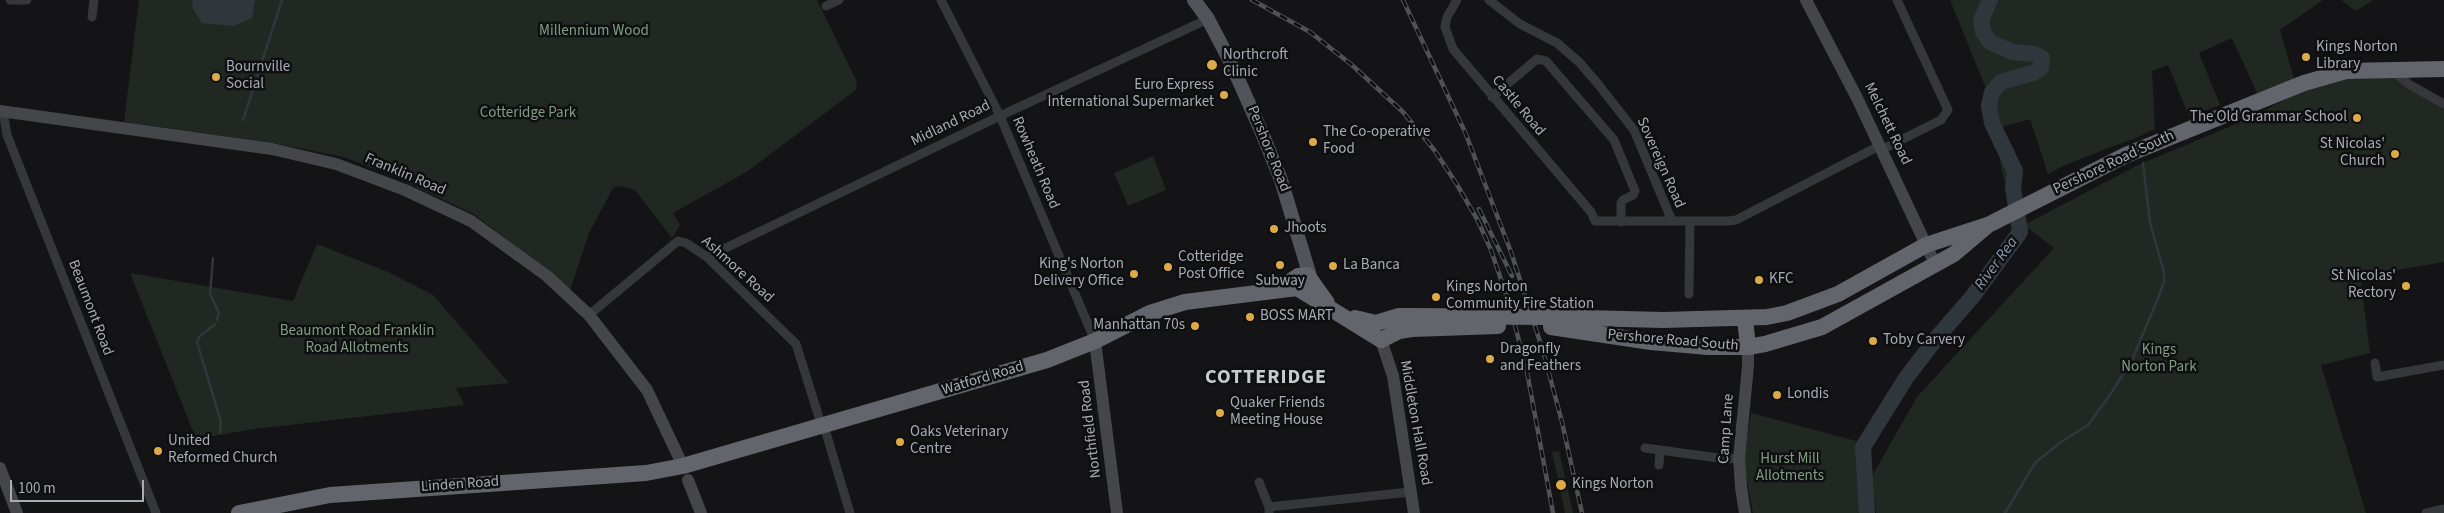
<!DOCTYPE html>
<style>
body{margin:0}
#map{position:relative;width:2444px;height:513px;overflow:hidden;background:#141416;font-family:"Source Sans 3",sans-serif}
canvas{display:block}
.scale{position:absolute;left:10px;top:480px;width:134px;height:22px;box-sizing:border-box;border:2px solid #a8acb4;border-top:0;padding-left:6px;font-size:15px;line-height:18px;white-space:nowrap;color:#a8acb4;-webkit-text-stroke:4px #0f0f11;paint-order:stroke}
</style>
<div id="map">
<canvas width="2444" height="513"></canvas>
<div class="scale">100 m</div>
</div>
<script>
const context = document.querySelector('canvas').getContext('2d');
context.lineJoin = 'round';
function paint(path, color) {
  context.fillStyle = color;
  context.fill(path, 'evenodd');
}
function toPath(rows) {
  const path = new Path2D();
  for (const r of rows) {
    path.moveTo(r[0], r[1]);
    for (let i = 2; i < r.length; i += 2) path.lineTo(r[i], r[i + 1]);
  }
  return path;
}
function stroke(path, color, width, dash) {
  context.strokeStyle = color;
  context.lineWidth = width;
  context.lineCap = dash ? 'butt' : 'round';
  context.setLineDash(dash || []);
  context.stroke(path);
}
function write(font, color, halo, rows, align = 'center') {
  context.font = font + ' "Source Sans 3",sans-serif';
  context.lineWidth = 5;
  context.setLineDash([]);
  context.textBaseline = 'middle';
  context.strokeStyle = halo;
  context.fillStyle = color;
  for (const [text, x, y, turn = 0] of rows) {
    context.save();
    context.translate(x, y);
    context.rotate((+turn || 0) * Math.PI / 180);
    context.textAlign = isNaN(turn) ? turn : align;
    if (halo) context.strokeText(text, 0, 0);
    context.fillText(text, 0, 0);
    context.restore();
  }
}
paint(toPath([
 [139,0,817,0,857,82,856,90,748,171,673,213,680,225,672,238,635,190,622,186,613,188,589,233,570,290,474,214,391,175,344,157,273,143,124,122],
 [1950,0,2323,0,2280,30,2294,79,2257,93,2232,38,2199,53,2220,105,2189,116,2168,65,2152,71,2155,129,2138,137,2067,164,2048,174,2030,119,1999,128,2010,145,2020,173,2004,181,1987,91],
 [2341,0,2373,0,2356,11],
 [2389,71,2410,90,2444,109,2444,262,2360,276,2370,353,2321,365,2366,513,1876,513,1872,476,1917,397,2054,248,2024,225,2138,165,2248,119,2306,89,2339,78],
 [1153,156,1166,190,1128,206,1114,173],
 [317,244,388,272,433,295,509,383,456,388,464,405,254,429,196,439,130,273,293,301],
 [1751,413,1860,442,1859,472,1863,513,1753,513,1743,460],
 [1559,451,1573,513,1565,513,1552,452]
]), '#212822');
paint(toPath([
 [192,0,255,0,252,18,234,26,202,23,193,9]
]), '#2f373d');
stroke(toPath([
 [243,120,282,0],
 [213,258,210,294,219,313,217,320],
 [215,324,199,337,197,342,221,422,220,433],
 [2005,513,2035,463,2061,442,2088,425,2110,395,2132,360,2158,298,2164,282,2164,272,2150,223,2143,163]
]), '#2f373d', 2.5);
stroke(toPath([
 [1867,513,1863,447,1906,378,1939,335,1973,296,2020,232,2013,188,2015,171,1992,123,1989,106,1992,92,2001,82,2033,73,2041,68,2042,58,2034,54,2012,52,1990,42,1983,32,1981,20,1990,0]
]), '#2f373d', 16);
stroke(toPath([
 [10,0,27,0],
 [941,0,1000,116,1095,341],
 [1457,0,1447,17,1445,27,1453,49,1591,212,1595,221,1729,221,1736,220,1879,146],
 [1489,0,1520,24,1557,43,1579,62,1598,84,1634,130,1672,221],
 [826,6,839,0],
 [92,17,94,0],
 [2394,72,2410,85,2444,104],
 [1492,97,1537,59,1546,61,1614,140,1635,191,1633,195,1623,200,1621,203,1621,222],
 [3,111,7,135,156,513],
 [1881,150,1941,120,1948,110,1897,0],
 [707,257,1000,116,1208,19],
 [1689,294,1690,221],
 [589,315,678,241,686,243,707,257,796,344,822,427],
 [2375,363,2377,377,2444,365],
 [824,426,850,513],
 [1645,448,1726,459,1739,458],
 [1659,465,1660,450],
 [1259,482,1269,507],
 [1269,513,1269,507,1410,492],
 [2426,513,2444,509]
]), '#36373a', 9);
stroke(toPath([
 [1806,0,1858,100,1935,264],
 [0,111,272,149,336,164,405,190,471,221,547,276,589,315,647,390,683,466],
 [1381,340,1393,376,1414,513],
 [1095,341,1117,513],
 [0,468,17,513],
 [688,480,701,513],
 [1745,513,1741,487,1739,458,1748,366,1748,347]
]), '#44464a', 12);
stroke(toPath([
 [1194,0,1208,19,1231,63,1262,133,1281,180,1310,276]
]), '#525459', 14);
stroke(toPath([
 [1279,289,1298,276,1307,275,1327,303],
 [1546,317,1663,320,1767,317,1787,313,1838,294,1926,245,1990,224,2126,155,2304,83,2346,71,2444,69],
 [1355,318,1376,323,1399,316,1411,316],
 [1745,318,1748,347],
 [1551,327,1651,342,1708,347,1748,347,1765,344,1822,327,1954,254,1986,227],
 [239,513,330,495,646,473,683,466,1047,360,1095,341,1150,313,1185,302,1297,288,1381,340,1399,331,1412,329,1498,326]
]), '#62656b', 16);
const rail = toPath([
 [1252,0,1310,32,1352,65,1403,112,1435,151,1456,183,1477,219,1491,250,1510,306,1527,372,1553,513],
 [1403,0,1465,132,1511,252,1543,351,1562,422,1582,513],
 [1479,209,1512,276]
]);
stroke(rail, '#4f5155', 4.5);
stroke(rail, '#0f0f11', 2.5, [8]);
stroke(toPath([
 [1411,316,1546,317]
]), '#62656b', 16);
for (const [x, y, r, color] of [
 [2306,57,5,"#dcab47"],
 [1212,65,6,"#dcab47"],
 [216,77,5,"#dcab47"],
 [1224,95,5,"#dcab47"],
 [2357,118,5,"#dcab47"],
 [1313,142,5,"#dcab47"],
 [2395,154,5,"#dcab47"],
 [1274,229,5,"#dcab47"],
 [1280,265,5,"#dcab47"],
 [1333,266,5,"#dcab47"],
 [1168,267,5,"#dcab47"],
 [1134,274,5,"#dcab47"],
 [1759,280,5,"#dcab47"],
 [2406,286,5,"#dcab47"],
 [1436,297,5,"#dcab47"],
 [1250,317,5,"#dcab47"],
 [1195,326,5,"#dcab47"],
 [1873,341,5,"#dcab47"],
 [1490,359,5,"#dcab47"],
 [1777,395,5,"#dcab47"],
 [1220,413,5,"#dcab47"],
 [900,442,5,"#dcab47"],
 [158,451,5,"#dcab47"],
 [1561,485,6,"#dcab47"]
]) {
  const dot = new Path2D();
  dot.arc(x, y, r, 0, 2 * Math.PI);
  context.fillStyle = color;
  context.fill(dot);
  stroke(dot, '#0f0f11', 2);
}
write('15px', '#819d83', '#0f0f11', [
 ["Millennium Wood",594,32],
 ["Cotteridge Park",528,114],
 ["Beaumont Road Franklin",357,332],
 ["Road Allotments",357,349],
 ["Kings",2159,351],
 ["Norton Park",2159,368],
 ["Hurst Mill",1790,460],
 ["Allotments",1790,477]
]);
write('15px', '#a8acb4', '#0f0f11', [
 ["Kings Norton",2316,48],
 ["Library",2316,65],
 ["Northcroft",1223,56],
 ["Clinic",1223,73],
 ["Bournville",226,68],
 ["Social",226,85],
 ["Euro Express",1214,86,"right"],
 ["International Supermarket",1214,103,"right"],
 ["The Old Grammar School",2347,118,"right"],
 ["The Co-operative",1323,133],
 ["Food",1323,150],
 ["St Nicolas'",2385,145,"right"],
 ["Church",2385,162,"right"],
 ["Jhoots",1284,229],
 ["Cotteridge",1178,258],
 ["Post Office",1178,275],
 ["King's Norton",1124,265,"right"],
 ["Delivery Office",1124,282,"right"],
 ["La Banca",1343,266],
 ["St Nicolas'",2396,277,"right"],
 ["Rectory",2396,294,"right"],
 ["KFC",1769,280],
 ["Subway",1280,282,"center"],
 ["Kings Norton",1446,288],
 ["Community Fire Station",1446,305],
 ["BOSS MART",1260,317],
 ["Manhattan 70s",1185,326,"right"],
 ["Toby Carvery",1883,341],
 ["Dragonfly",1500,350],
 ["and Feathers",1500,367],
 ["Londis",1787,395],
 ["Quaker Friends",1230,404],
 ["Meeting House",1230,421],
 ["Oaks Veterinary",910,433],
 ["Centre",910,450],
 ["United",168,442],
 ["Reformed Church",168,459],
 ["Kings Norton",1572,485]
], 'left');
write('15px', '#a8acb4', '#0f0f11', [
 ["Castle Road",1518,106,50],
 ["Midland Road",951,124,-26],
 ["Melchett Road",1887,124,64],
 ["Pershore Road",1268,149,68],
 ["Rowheath Road",1035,163,67],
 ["Sovereign Road",1660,163,66],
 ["Pershore Road South",2114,163,-25],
 ["Franklin Road",405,175,23],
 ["Ashmore Road",737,270,42],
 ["Beaumont Road",90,308,69],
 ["Pershore Road South",1673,341,5],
 ["Watford Road",983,379,-17],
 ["Middleton Hall Road",1415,423,80],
 ["Northfield Road",1091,429,-97],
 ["Camp Lane",1727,429,-86],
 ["Linden Road",460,485,-4]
]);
write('italic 16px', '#8398ac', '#0f0f11', [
 ["River Rea",1997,264,-54]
]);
context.letterSpacing = '1px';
write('bold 20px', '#c8cad1', '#0f0f11', [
 ["COTTERIDGE",1266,379]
]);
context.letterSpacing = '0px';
</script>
